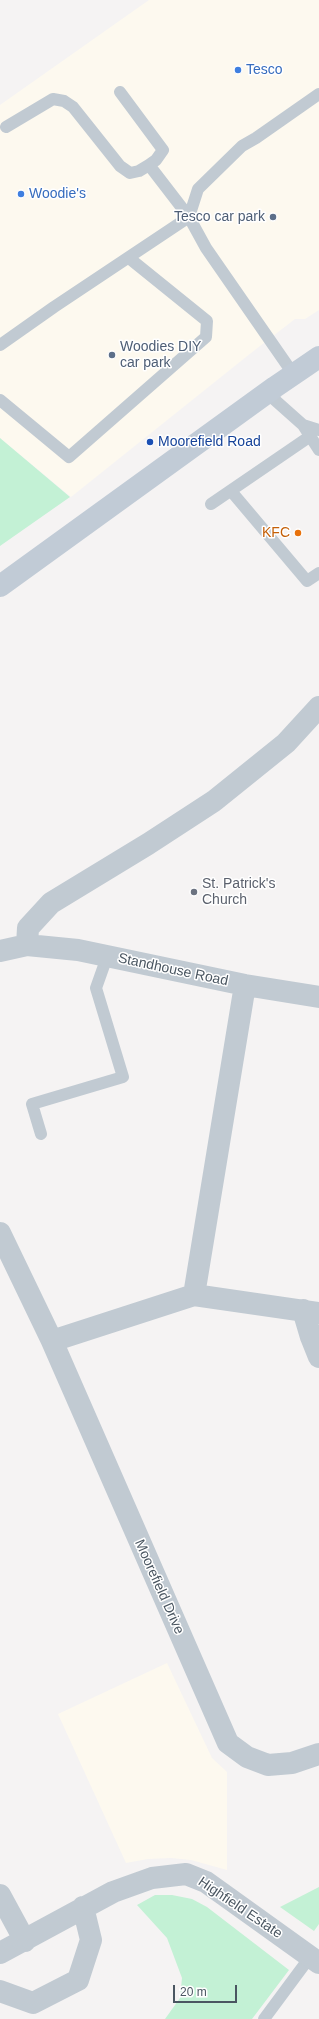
<!DOCTYPE html>
<style>
body{margin:0}
#map{position:relative;width:319px;height:2019px;overflow:hidden;background:#f5f3f3;font-family:Arial,sans-serif}
canvas{display:block}
.scale{position:absolute;left:173px;top:1985px;width:64px;height:18px;box-sizing:border-box;border:2px solid #4a5661;border-top:0;padding-left:5px;font-size:12px;line-height:14px;white-space:nowrap;color:#4a5661;-webkit-text-stroke:3px #fff;paint-order:stroke}
</style>
<div id="map">
<canvas width="319" height="2019"></canvas>
<div class="scale">20 m</div>
</div>
<script>
const context = document.querySelector('canvas').getContext('2d');
context.lineJoin = 'round';
function paint(path, color) {
  context.fillStyle = color;
  context.fill(path, 'evenodd');
}
function toPath(rows) {
  const path = new Path2D();
  for (const r of rows) {
    path.moveTo(r[0], r[1]);
    for (let i = 2; i < r.length; i += 2) path.lineTo(r[i], r[i + 1]);
  }
  return path;
}
function stroke(path, color, width, dash) {
  context.strokeStyle = color;
  context.lineWidth = width;
  context.lineCap = dash ? 'butt' : 'round';
  context.setLineDash(dash || []);
  context.stroke(path);
}
function write(font, color, halo, rows, align = 'center') {
  context.font = font + ' Arial,sans-serif';
  context.lineWidth = 3;
  context.setLineDash([]);
  context.textBaseline = 'middle';
  context.strokeStyle = halo;
  context.fillStyle = color;
  for (const [text, x, y, turn = 0] of rows) {
    context.save();
    context.translate(x, y);
    context.rotate((+turn || 0) * Math.PI / 180);
    context.textAlign = isNaN(turn) ? turn : align;
    if (halo) context.strokeText(text, 0, 0);
    context.fillText(text, 0, 0);
    context.restore();
  }
}
paint(toPath([
 [149,0,319,0,319,310,305,319,295,319,251,353,71,497,0,438,0,105],
 [167,1663,212,1758,227,1772,227,1870,191,1860,171,1858,148,1859,126,1863,58,1714]
]), '#fdf9ef');
paint(toPath([
 [0,438,70,497,0,546],
 [319,1887,319,1924,314,1931,280,1907],
 [155,1895,172,1895,192,1899,207,1907,289,1970,252,2019,165,2019,180,1998,182,1978,167,1938,137,1905]
]), '#c3f1d5');
stroke(toPath([
 [120,92,163,150,156,160,149,165,189,217,206,248,294,375],
 [6,127,53,99,64,101,73,107,120,166,130,173,139,171,149,165],
 [0,345,54,307,189,217,198,189,242,146,256,138,319,94],
 [267,393,303,425,319,450],
 [0,400,69,457,206,337,207,321,129,258],
 [303,425,319,430],
 [231,491,307,581,319,573],
 [211,504,309,437],
 [41,1134,32,1104,123,1077,96,988,107,957],
 [264,2019,310,1957]
]), '#c1cad2', 12);
stroke(toPath([
 [27,945,28,928,51,903,148,844,214,801,286,743,319,707],
 [0,951,27,945,78,950,245,985,319,997],
 [0,1233,52,1341,228,1743,247,1757,268,1765,292,1763,319,1754],
 [194,1295,245,985],
 [303,1310,311,1337,319,1357],
 [52,1341,194,1295,319,1313],
 [0,1895,25,1941],
 [0,1953,113,1892,152,1878,186,1874,206,1882,319,1963],
 [0,1991,33,2003,78,1980,91,1940,83,1907]
]), '#c1cad2', 22);
stroke(toPath([
 [0,586,275,387,319,357]
]), '#c1cbd6', 22);
for (const [x, y, r, color] of [
 [238,70,4,"#3f7fe0"],
 [21,194,4,"#3f7fe0"],
 [273,217,4,"#5c6f8a"],
 [112,355,4,"#5c6f8a"],
 [150,442,4,"#1a4fb4"],
 [298,533,4,"#e8710a"],
 [194,892,4,"#6b7280"]
]) {
  const dot = new Path2D();
  dot.arc(x, y, r, 0, 2 * Math.PI);
  context.fillStyle = color;
  context.fill(dot);
  stroke(dot, '#fff', 1.5);
}
write('14px', '#366cbe', '#fff', [
 ["Tesco",246,70],
 ["Woodie's",29,194]
], 'left');
write('14px', '#4e5e75', '#fff', [
 ["Tesco car park",265,217],
 ["Woodies DIY",120,347,"left"],
 ["car park",120,363,"left"]
], 'right');
write('14px', '#164399', '#fff', [
 ["Moorefield Road",158,442]
], 'left');
write('14px', '#c56008', '#fff', [
 ["KFC",290,533]
], 'right');
write('14px', '#5b616d', '#fff', [
 ["St. Patrick's",202,884],
 ["Church",202,900]
], 'left');
write('14px', '#4a5661', '#fff', [
 ["Standhouse Road",173,970,12],
 ["Moorefield Drive",159,1587,66],
 ["Highfield Estate",240,1908,34]
]);
</script>
